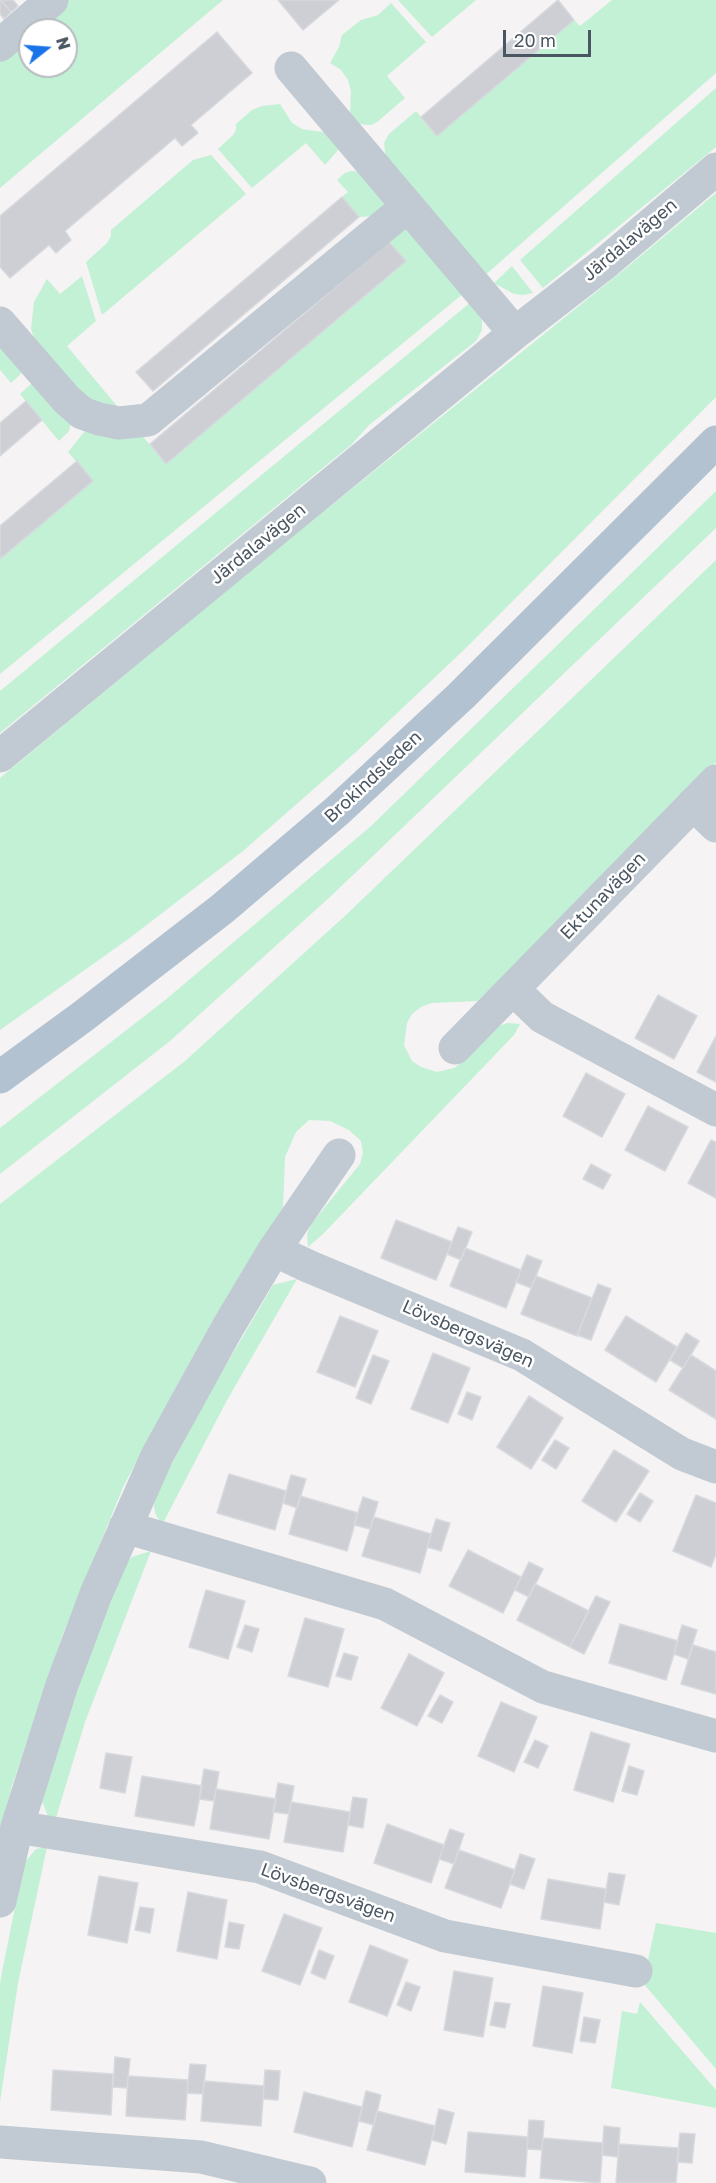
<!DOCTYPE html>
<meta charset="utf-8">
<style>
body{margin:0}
#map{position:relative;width:716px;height:2183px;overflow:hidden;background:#f5f3f3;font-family:"Golos Text",sans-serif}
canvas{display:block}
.north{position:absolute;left:18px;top:18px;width:60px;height:60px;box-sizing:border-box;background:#fff;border:2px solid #b7bbc0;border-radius:50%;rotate:73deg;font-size:16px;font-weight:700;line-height:24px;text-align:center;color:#4a5661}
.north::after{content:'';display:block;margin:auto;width:21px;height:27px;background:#1a73e8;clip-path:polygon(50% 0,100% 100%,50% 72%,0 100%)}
.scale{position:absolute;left:503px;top:30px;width:88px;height:27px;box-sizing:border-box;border:3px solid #4a5661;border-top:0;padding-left:8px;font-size:18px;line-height:21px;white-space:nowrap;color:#4a5661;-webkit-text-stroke:4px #fff;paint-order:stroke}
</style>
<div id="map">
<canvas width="716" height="2183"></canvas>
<div class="north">N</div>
<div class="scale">20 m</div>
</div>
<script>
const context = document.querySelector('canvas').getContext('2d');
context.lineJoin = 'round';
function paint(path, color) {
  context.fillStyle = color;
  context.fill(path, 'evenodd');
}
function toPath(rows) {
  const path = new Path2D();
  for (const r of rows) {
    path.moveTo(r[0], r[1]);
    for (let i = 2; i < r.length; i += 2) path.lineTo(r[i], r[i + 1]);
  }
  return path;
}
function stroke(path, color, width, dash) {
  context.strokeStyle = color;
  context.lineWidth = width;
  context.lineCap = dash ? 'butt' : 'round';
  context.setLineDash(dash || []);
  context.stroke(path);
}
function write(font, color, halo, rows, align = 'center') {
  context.font = font + ' "Golos Text",sans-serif';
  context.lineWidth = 5;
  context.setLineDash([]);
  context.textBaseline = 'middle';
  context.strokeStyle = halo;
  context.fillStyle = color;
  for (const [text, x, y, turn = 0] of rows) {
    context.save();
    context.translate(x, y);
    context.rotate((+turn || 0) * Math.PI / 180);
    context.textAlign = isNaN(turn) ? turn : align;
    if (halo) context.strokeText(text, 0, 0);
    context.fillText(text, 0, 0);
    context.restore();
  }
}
paint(toPath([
 [63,0,223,0,0,188,0,55],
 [30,30,66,30,66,66,30,66],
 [398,0,476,0,432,37],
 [612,0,716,0,716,73,484,276,386,159,384,143,389,134,416,111,437,136,574,20,580,26],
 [391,3,426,42,387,76,405,98,377,122,371,125,359,124,350,113,351,91,348,80,341,70,330,63,339,47,342,35,361,20,378,15],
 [716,88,716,147,543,288,520,260],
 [280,104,292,123,302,129,329,133,337,142,338,150,325,165,306,143,252,188,218,149,233,135,236,130,236,124,252,110,262,106],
 [211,155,246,194,102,315,86,262,107,243,111,236,111,230,193,160],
 [351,171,363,172,387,204,378,216,359,217,342,197,348,192,337,180,345,173],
 [716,193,716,397,468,646,356,752,243,851,127,940,0,1030,0,778,266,558,631,264],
 [402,228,410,229,464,293,0,674,0,559,93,481,68,452,85,431,134,426,166,464,406,261,389,242],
 [512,266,533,293,523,295,514,294,494,283],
 [82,276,96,321,67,346,122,412,96,407,37,346,31,329,34,302,47,279,60,294],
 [471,302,479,311,482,320,482,330,476,341,369,425,352,444,0,733,0,691],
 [0,340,23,372,11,383,0,370],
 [32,383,71,423,69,431,59,441,20,394],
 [716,491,716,528,330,897,170,1041,0,1174,0,1128,164,1001,370,827],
 [716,560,716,762,478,1001,432,1003,421,1007,412,1014,407,1023,404,1045,412,1061,421,1067,437,1072,454,1068,461,1063,495,1027,508,1023,520,1024,514,1035,323,1234,308,1247,307,1234,312,1223,360,1164,363,1153,361,1141,349,1130,330,1121,309,1120,296,1132,285,1157,283,1207,273,1226,213,1320,124,1485,63,1634,12,1786,0,1833,0,1204,185,1061,346,915],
 [297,1279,226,1402,162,1525,155,1513,154,1505,159,1488,205,1401,273,1285],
 [151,1551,85,1722,55,1821,48,1816,42,1801,86,1665,125,1564,132,1557],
 [47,1847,18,1983,0,2102,0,1984,3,1967,24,1863,36,1849],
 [656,1923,716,1933,716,2069,643,1983],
 [640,2002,716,2090,716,2108,611,2088,622,2011,637,2014]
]), '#c3f1d5');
const building = toPath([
 [0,0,11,12,4,19,0,14,0,0],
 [1,0,13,0,18,6,11,12,1,0],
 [278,0,339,0,303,30,278,0],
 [558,0,574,20,437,136,421,117,558,0],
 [217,32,252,73,191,125,198,133,182,146,175,138,65,231,71,240,56,253,49,245,10,278,0,267,0,216,217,32],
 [342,197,359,217,153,391,136,372,342,197],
 [389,242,406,261,166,464,150,444,389,242],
 [26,401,42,420,0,456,0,423,26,401],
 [77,461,93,481,0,559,0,526,77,461],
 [658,995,697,1016,674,1059,635,1038,658,995],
 [716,1036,716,1082,697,1072,716,1036],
 [586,1073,625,1094,602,1137,563,1116,586,1073],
 [648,1106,688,1127,665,1171,625,1150,648,1106],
 [711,1140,716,1142,716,1198,688,1183,711,1140],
 [591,1164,611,1175,603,1189,583,1179,591,1164],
 [396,1220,452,1242,436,1280,381,1258,396,1220],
 [458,1227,472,1232,461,1260,447,1254,458,1227],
 [465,1248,521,1270,506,1308,450,1286,465,1248],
 [527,1255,542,1261,531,1288,516,1282,527,1255],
 [536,1276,592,1298,577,1336,521,1314,536,1276],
 [598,1284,611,1289,591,1340,577,1335,598,1284],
 [340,1316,378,1331,355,1387,317,1372,340,1316],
 [626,1316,677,1347,656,1382,605,1350,626,1316],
 [686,1333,699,1341,683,1368,670,1360,686,1333],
 [433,1353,470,1368,448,1423,411,1409,433,1353],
 [373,1355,389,1361,371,1404,356,1398,373,1355],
 [691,1355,716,1371,716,1419,669,1390,691,1355],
 [467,1392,481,1397,472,1420,458,1414,467,1392],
 [529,1396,563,1418,531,1469,497,1447,529,1396],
 [555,1440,569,1448,556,1469,542,1460,555,1440],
 [614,1450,649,1471,616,1522,582,1501,614,1450],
 [229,1474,286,1491,275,1530,217,1513,229,1474],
 [291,1475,306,1479,297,1508,283,1503,291,1475],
 [640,1493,653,1501,640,1522,627,1514,640,1493],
 [696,1495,716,1503,716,1554,711,1567,673,1551,696,1495],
 [300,1496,358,1513,347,1551,289,1534,300,1496],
 [363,1497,378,1502,370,1529,354,1525,363,1497],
 [374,1517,431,1534,420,1573,362,1556,374,1517],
 [436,1519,450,1523,441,1551,427,1547,436,1519],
 [468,1550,521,1577,503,1613,449,1586,468,1550],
 [529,1562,543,1569,529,1597,515,1590,529,1562],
 [535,1584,589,1611,570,1647,517,1620,535,1584],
 [206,1590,245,1601,228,1659,189,1647,206,1590],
 [596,1596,610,1602,584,1654,570,1647,596,1596],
 [305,1618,344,1629,328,1687,288,1676,305,1618],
 [620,1624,678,1641,666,1680,609,1663,620,1624],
 [245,1625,259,1629,252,1652,237,1647,245,1625],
 [682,1625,697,1630,688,1659,674,1654,682,1625],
 [693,1645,716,1652,716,1694,681,1684,693,1645],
 [344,1653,358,1657,351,1680,336,1676,344,1653],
 [409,1654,444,1673,417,1726,381,1708,409,1654],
 [440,1695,453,1702,442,1723,428,1716,440,1695],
 [501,1702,537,1717,514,1772,478,1756,501,1702],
 [591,1732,630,1744,613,1802,574,1790,591,1732],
 [535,1740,548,1746,538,1768,524,1762,535,1740],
 [106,1753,132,1757,125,1793,100,1788,106,1753],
 [629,1766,644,1771,637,1795,622,1791,629,1766],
 [204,1769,219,1772,214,1801,199,1799,204,1769],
 [142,1776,202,1786,194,1826,135,1816,142,1776],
 [278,1783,294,1786,289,1814,273,1812,278,1783],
 [216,1789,276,1799,269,1839,210,1829,216,1789],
 [353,1797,367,1799,363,1828,348,1825,353,1797],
 [291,1802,350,1812,343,1852,284,1842,291,1802],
 [387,1824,444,1845,431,1883,374,1863,387,1824],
 [450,1829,464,1834,454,1864,439,1859,450,1829],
 [459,1850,515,1870,501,1908,445,1888,459,1850],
 [520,1854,535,1859,524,1889,510,1884,520,1854],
 [609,1873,625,1875,619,1905,604,1902,609,1873],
 [99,1876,138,1883,127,1943,88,1935,99,1876],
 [548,1879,606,1889,600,1929,541,1919,548,1879],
 [188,1892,227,1900,217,1959,177,1951,188,1892],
 [140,1907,154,1909,150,1933,135,1930,140,1907],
 [284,1914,322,1928,300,1985,262,1971,284,1914],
 [229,1922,244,1925,239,1949,225,1947,229,1922],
 [370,1945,408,1960,387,2016,349,2002,370,1945],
 [319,1950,334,1956,325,1979,311,1973,319,1950],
 [454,1971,493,1978,483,2037,444,2030,454,1971],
 [406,1982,420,1987,411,2011,397,2005,406,1982],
 [543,1986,583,1993,572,2053,533,2046,543,1986],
 [495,2002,510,2004,505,2028,490,2025,495,2002],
 [584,2017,600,2020,595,2043,580,2041,584,2017],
 [115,2057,130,2059,127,2088,113,2087,115,2057],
 [190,2064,206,2065,203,2094,187,2093,190,2064],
 [53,2070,113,2074,111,2115,51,2110,53,2070],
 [265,2070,280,2071,278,2100,263,2099,265,2070],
 [128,2076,188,2080,185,2120,126,2116,128,2076],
 [204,2081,264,2086,261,2126,201,2121,204,2081],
 [366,2091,381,2095,374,2125,359,2121,366,2091],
 [304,2092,362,2107,352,2147,294,2132,304,2092],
 [439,2109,454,2113,446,2144,432,2140,439,2109],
 [377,2111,435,2126,425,2165,367,2150,377,2111],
 [529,2120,544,2121,542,2150,527,2149,529,2120],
 [604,2126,620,2128,618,2157,602,2155,604,2126],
 [468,2132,528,2137,525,2177,465,2172,468,2132],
 [680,2133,695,2134,692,2163,677,2162,680,2133],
 [543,2138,603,2143,600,2183,540,2178,543,2138],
 [619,2144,679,2148,676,2183,616,2183,619,2144]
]);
paint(building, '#cdcfd5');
stroke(building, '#d7d9de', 1.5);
stroke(toPath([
 [0,45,52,0],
 [291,68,515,333],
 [0,323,67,400,82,413,99,419,119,423,148,420,408,206],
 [0,756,515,333,604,264,716,169],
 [693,804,716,826],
 [513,989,542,1017,716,1110],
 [455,1048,716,781],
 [274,1250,310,1267,522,1355,682,1454,716,1467],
 [125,1527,385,1604,543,1687,716,1736],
 [17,1827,260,1867,445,1936,636,1971],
 [0,1901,17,1827,62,1685,96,1594,157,1456,228,1327,274,1250,339,1155],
 [0,2142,201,2157,310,2183]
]), '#c1cad2', 33);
stroke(toPath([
 [0,1077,82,1017,222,909,337,811,461,696,716,442]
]), '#b3c2d1', 33);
write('18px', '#4a5661', '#fff', [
 ["Järdalavägen",630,240,-40],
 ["Järdalavägen",258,544,-39],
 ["Brokindsleden",373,777,-43],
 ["Ektunavägen",603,896,-46],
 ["Lövsbergsvägen",468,1334,24],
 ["Lövsbergsvägen",328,1893,20]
]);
</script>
